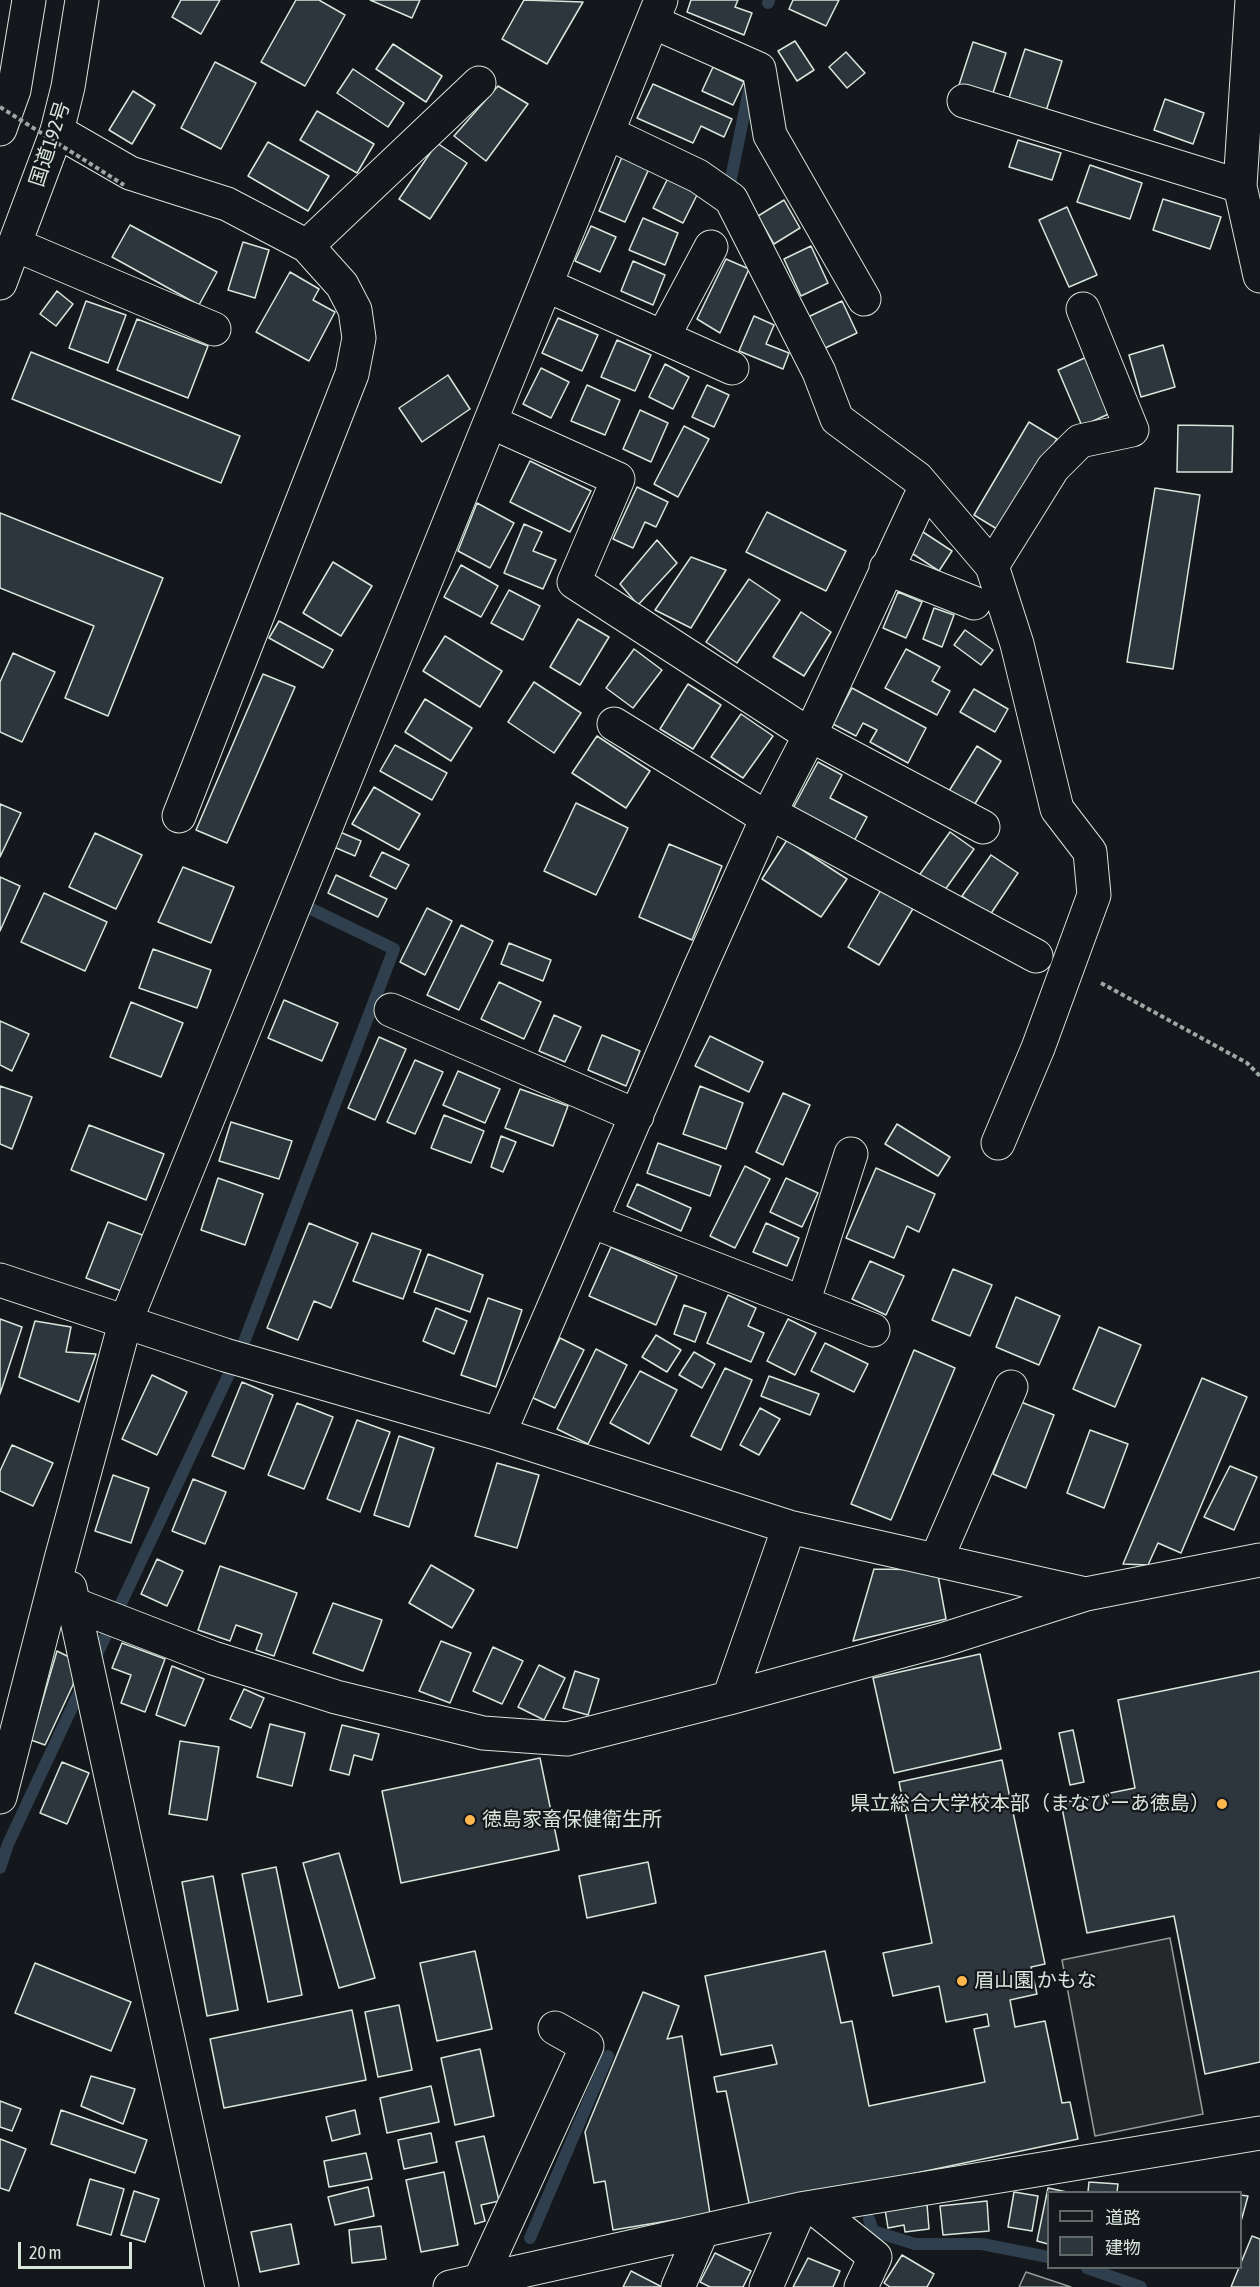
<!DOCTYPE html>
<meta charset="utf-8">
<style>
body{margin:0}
#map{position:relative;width:1260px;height:2287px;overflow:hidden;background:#14181c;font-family:"Asap Condensed","Noto Sans JP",sans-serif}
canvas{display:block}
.legend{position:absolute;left:1047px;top:2191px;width:195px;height:78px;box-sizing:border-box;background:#14181c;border:2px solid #626a69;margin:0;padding:8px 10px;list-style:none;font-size:18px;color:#d8e6dc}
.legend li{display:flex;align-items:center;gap:12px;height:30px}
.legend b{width:30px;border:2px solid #626a69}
.scale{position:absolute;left:18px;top:2242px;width:114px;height:27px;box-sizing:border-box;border:3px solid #d8e6dc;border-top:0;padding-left:8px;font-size:18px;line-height:21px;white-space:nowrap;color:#d8e6dc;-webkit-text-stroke:4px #14181c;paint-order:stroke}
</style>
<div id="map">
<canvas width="1260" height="2287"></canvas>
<ul class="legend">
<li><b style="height:8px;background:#14181c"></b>道路</li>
<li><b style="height:16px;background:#2c363c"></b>建物</li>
</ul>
<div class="scale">20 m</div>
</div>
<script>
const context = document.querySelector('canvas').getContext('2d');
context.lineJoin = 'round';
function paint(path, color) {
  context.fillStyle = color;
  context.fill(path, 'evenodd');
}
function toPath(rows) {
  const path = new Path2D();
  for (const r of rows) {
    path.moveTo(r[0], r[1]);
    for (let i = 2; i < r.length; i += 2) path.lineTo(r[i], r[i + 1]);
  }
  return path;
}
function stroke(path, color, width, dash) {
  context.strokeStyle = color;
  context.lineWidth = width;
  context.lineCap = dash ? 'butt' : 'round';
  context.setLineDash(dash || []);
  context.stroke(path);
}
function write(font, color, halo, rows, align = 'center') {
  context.font = font + ' "Asap Condensed","Noto Sans JP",sans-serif';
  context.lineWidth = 4.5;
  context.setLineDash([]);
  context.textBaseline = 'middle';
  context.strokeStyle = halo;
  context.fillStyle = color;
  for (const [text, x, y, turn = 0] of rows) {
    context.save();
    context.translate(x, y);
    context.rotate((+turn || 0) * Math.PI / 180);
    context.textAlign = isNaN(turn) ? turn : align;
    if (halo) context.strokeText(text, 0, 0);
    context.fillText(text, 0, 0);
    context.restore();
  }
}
const parking = toPath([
 [1170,1938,1203,2114,1095,2136,1062,1960,1170,1938],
 [1026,2272,1071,2287,1019,2287,1026,2272]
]);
paint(parking, '#24282b');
stroke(parking, '#939e99', 1.5);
stroke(toPath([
 [768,3,769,0],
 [729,188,749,90],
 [93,1663,244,1342,394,949,303,905],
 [0,1868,8,1844,83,1684],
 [869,2219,873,2231,915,2244,982,2244,1048,2257],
 [530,2238,608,2056],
 [1087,2268,1141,2287]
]), '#2f3f4d', 12);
const building = toPath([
 [181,0,220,0,201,34,172,17,181,0],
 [296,0,319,0,345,15,305,86,261,62,296,0],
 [370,0,420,0,412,18,370,0],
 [524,0,583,2,547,64,502,39,524,0],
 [691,0,738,0,735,7,752,13,744,35,687,12,691,0],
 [793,0,839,0,826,26,789,9,793,0],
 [795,41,814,70,797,81,778,51,795,41],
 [973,42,1006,53,992,96,959,85,973,42],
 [393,44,442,76,426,102,376,69,393,44],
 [1025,49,1062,61,1046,111,1009,98,1025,49],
 [846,52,865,73,847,88,829,67,846,52],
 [215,62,256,83,221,149,181,128,215,62],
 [713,67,744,82,733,105,702,91,713,67],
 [353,69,404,103,388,127,337,93,353,69],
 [653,84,732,119,724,137,701,126,693,143,637,118,653,84],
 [498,86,528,104,486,161,454,136,498,86],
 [133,91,155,105,132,144,109,130,133,91],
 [1165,99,1204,113,1193,144,1154,130,1165,99],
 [317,111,374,144,357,173,300,140,317,111],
 [1018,140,1061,153,1052,180,1009,167,1018,140],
 [268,142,329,176,308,211,248,176,268,142],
 [437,143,467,163,430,219,399,199,437,143],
 [625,150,652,162,625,222,599,211,625,150],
 [1090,165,1142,183,1130,219,1077,202,1090,165],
 [668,178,698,193,683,223,653,208,668,178],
 [1163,199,1221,217,1210,249,1153,230,1163,199],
 [784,200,800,228,774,244,758,216,784,200],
 [1067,207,1097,275,1069,287,1039,220,1067,207],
 [643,218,678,233,665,265,629,250,643,218],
 [130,225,217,272,199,305,112,257,130,225],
 [591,226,616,237,600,272,575,261,591,226],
 [243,242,269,250,255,298,228,290,243,242],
 [811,246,828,283,801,296,784,259,811,246],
 [726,259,749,269,720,333,697,319,726,259],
 [633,261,665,275,653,305,621,291,633,261],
 [290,272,319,289,313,300,335,312,309,361,256,332,290,272],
 [57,291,73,304,56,326,40,314,57,291],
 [86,301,126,315,108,363,69,348,86,301],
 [842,301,857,333,823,349,808,317,842,301],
 [754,316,774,325,766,344,789,353,783,369,739,351,754,316],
 [558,318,598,335,582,371,542,353,558,318],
 [137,319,208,346,188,398,117,370,137,319],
 [617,340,651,355,635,391,601,377,617,340],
 [1163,345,1175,387,1141,397,1129,355,1163,345],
 [31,352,240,436,221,483,12,399,31,352],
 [1089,356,1113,412,1082,426,1058,370,1089,356],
 [665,364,689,377,673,409,649,397,665,364],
 [541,368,569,382,551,418,523,404,541,368],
 [448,375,470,409,422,442,399,408,448,375],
 [587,385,620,400,605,435,571,421,587,385],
 [707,385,729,395,714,427,692,417,707,385],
 [640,410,668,423,651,462,623,449,640,410],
 [1029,422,1057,439,1002,532,974,515,1029,422],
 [1178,425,1233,426,1232,472,1177,472,1178,425],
 [684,426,709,439,678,497,654,484,684,426],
 [530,461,591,491,570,532,510,502,530,461],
 [637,487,668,502,656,527,645,522,633,548,613,539,637,487],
 [1155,488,1200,495,1173,669,1127,662,1155,488],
 [477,503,514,523,490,568,458,551,477,503],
 [767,512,846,551,826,591,746,552,767,512],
 [0,513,163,578,108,716,65,698,94,626,0,588,0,513],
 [524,524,542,532,533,551,556,560,543,589,504,573,524,524],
 [920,530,952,551,939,571,907,550,920,530],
 [657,540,677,563,638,605,620,584,657,540],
 [691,557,726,570,691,628,655,610,691,557],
 [333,562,372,586,341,636,303,613,333,562],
 [461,565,498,586,481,617,444,597,461,565],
 [749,579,780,600,737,663,706,642,749,579],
 [509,590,540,606,523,640,491,623,509,590],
 [898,592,922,602,906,638,883,628,898,592],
 [934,608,954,615,942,647,923,639,934,608],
 [801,612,831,632,804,676,773,657,801,612],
 [578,619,609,637,580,685,550,667,578,619],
 [279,621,333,650,323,668,269,638,279,621],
 [965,630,993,650,981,665,954,645,965,630],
 [445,636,502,671,480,707,423,671,445,636],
 [634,649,662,670,633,708,606,688,634,649],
 [906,649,940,667,932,681,950,691,937,715,885,688,906,649],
 [13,653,55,672,22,742,0,732,0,682,13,653],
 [263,674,295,687,227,843,196,830,263,674],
 [534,682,581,713,554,753,508,722,534,682],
 [688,684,721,705,693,749,660,729,688,684],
 [852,688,926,728,908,763,870,742,877,730,863,723,856,736,833,724,852,688],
 [974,689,1008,709,995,732,960,712,974,689],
 [425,699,472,728,451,761,405,732,425,699],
 [741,714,773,736,743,778,711,757,741,714],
 [597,736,650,771,626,808,572,773,597,736],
 [395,745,447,773,432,800,380,771,395,745],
 [977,746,1001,761,973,807,949,791,977,746],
 [818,762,842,775,830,798,867,817,853,843,792,810,818,762],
 [374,787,420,814,399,850,352,824,374,787],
 [576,803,628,828,596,895,544,871,576,803],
 [0,804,21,813,0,857,0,804],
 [340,832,361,841,355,856,334,847,340,832],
 [950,832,974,849,942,894,918,877,950,832],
 [95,833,142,855,116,909,69,887,95,833],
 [787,840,847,879,821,917,762,879,787,840],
 [669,844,722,866,692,940,639,917,669,844],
 [382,852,409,865,396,889,370,876,382,852],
 [991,855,1018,873,990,915,962,896,991,855],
 [183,867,234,887,211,943,158,922,183,867],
 [336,875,387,899,378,917,328,893,336,875],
 [0,877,20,886,0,931,0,877],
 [882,888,914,907,879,965,848,947,882,888],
 [44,893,107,922,85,971,21,942,44,893],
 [427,908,452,921,425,975,400,962,427,908],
 [461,925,493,941,459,1010,427,995,461,925],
 [509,943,551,960,543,981,501,964,509,943],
 [153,949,211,970,197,1008,139,988,153,949],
 [499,982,541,1002,524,1039,481,1019,499,982],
 [284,1000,338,1023,322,1061,268,1038,284,1000],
 [131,1002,183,1023,161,1077,110,1057,131,1002],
 [554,1015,581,1027,565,1062,539,1051,554,1015],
 [0,1021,29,1034,12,1071,0,1065,0,1021],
 [602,1035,640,1051,626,1086,588,1070,602,1035],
 [710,1036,763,1062,749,1092,695,1066,710,1036],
 [379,1037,406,1049,375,1120,348,1108,379,1037],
 [415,1060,443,1072,415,1134,387,1122,415,1060],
 [458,1071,500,1089,485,1123,443,1105,458,1071],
 [0,1086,32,1097,12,1149,0,1144,0,1086],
 [700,1086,743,1103,726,1149,683,1134,700,1086],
 [520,1089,568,1106,553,1146,505,1128,520,1089],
 [783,1093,810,1105,783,1165,756,1152,783,1093],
 [444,1115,484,1131,471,1163,431,1148,444,1115],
 [231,1122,292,1141,279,1179,219,1161,231,1122],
 [897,1124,950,1157,938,1176,885,1144,897,1124],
 [89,1125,164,1154,146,1200,71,1170,89,1125],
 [501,1136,516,1142,503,1172,491,1167,501,1136],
 [658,1143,721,1166,710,1196,647,1173,658,1143],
 [745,1166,770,1179,735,1248,710,1236,745,1166],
 [876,1168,935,1194,919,1232,907,1226,894,1258,846,1238,876,1168],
 [218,1178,263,1194,245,1245,201,1230,218,1178],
 [786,1178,818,1193,802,1227,770,1212,786,1178],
 [637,1184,691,1208,681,1231,627,1206,637,1184],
 [108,1222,145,1236,124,1292,86,1278,108,1222],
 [309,1223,358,1243,331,1308,314,1301,298,1340,267,1328,309,1223],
 [766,1223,799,1238,787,1266,753,1252,766,1223],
 [372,1233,421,1250,403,1299,353,1281,372,1233],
 [611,1247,677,1276,656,1325,589,1296,611,1247],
 [428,1254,483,1275,470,1312,414,1292,428,1254],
 [870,1261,904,1276,886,1315,852,1299,870,1261],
 [953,1269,992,1285,970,1336,932,1320,953,1269],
 [728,1295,756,1308,748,1326,764,1333,751,1362,707,1343,728,1295],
 [1016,1297,1060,1316,1039,1365,996,1347,1016,1297],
 [488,1298,522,1310,496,1387,461,1375,488,1298],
 [684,1305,706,1313,695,1342,674,1334,684,1305],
 [436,1308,467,1321,454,1354,423,1341,436,1308],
 [0,1319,22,1327,0,1394,0,1319],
 [788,1319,816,1333,795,1375,767,1361,788,1319],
 [35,1321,71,1327,66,1352,96,1354,79,1402,19,1377,35,1321],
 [1099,1327,1141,1345,1115,1407,1073,1389,1099,1327],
 [656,1335,681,1350,667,1372,642,1357,656,1335],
 [560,1338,584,1350,555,1408,531,1397,560,1338],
 [825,1343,868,1364,854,1392,811,1371,825,1343],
 [596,1349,627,1365,588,1444,557,1429,596,1349],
 [914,1350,955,1368,891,1520,851,1504,914,1350],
 [694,1352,715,1364,702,1388,679,1375,694,1352],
 [725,1368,752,1380,721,1450,691,1436,725,1368],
 [640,1371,677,1390,649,1444,610,1423,640,1371],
 [152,1375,187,1392,157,1455,122,1439,152,1375],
 [769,1376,819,1394,810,1415,761,1396,769,1376],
 [1202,1378,1247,1397,1181,1553,1158,1543,1148,1565,1123,1564,1202,1378],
 [242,1382,273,1395,244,1469,212,1456,242,1382],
 [1021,1402,1054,1415,1026,1488,993,1474,1021,1402],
 [297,1403,333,1417,304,1489,268,1475,297,1403],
 [760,1408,780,1419,759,1455,740,1445,760,1408],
 [357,1420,390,1432,360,1512,327,1499,357,1420],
 [1090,1430,1128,1444,1104,1508,1067,1493,1090,1430],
 [399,1436,434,1448,409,1527,374,1515,399,1436],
 [12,1445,53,1463,33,1506,0,1491,0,1471,12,1445],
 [497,1463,539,1475,517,1548,475,1536,497,1463],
 [1230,1466,1257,1477,1234,1530,1204,1517,1230,1466],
 [113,1475,149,1488,131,1543,95,1531,113,1475],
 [193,1479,226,1492,205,1544,172,1531,193,1479],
 [157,1559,183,1571,167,1606,141,1594,157,1559],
 [431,1565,474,1590,452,1628,409,1603,431,1565],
 [220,1566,297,1593,274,1656,256,1650,262,1634,236,1625,230,1641,198,1630,220,1566],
 [874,1569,937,1570,946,1619,853,1641,874,1569],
 [333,1603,382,1620,363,1671,313,1653,333,1603],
 [441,1641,471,1653,450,1703,419,1691,441,1641],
 [122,1643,165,1659,145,1712,121,1703,131,1675,112,1668,122,1643],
 [493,1647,523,1661,502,1704,473,1691,493,1647],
 [57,1651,77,1661,73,1685,45,1745,31,1740,57,1651],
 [980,1654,1001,1749,894,1773,873,1678,980,1654],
 [539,1665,565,1678,544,1720,518,1707,539,1665],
 [172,1666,204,1679,185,1726,156,1715,172,1666],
 [575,1671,599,1679,588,1715,563,1708,575,1671],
 [1260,1671,1260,2062,1205,2074,1174,1916,1087,1933,1061,1803,1135,1788,1118,1700,1260,1671],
 [244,1689,264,1698,251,1728,230,1719,244,1689],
 [270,1724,305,1733,292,1786,257,1777,270,1724],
 [342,1725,379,1734,372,1760,354,1755,349,1775,330,1770,342,1725],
 [1073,1730,1084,1782,1070,1785,1059,1733,1073,1730],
 [180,1741,219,1747,207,1820,169,1814,180,1741],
 [540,1758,559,1850,401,1883,382,1791,540,1758],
 [1002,1760,1045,1964,1031,1967,1037,1994,1010,2000,1015,2027,1045,2021,1062,2103,1070,2102,1078,2139,750,2208,726,2091,717,2092,714,2077,777,2064,772,2045,721,2055,705,1976,825,1951,841,2023,852,2021,869,2106,985,2082,974,2029,989,2026,987,2014,946,2022,939,1986,893,1996,883,1953,932,1943,899,1782,1002,1760],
 [62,1762,89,1773,67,1824,40,1813,62,1762],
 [339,1853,375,1978,339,1988,303,1863,339,1853],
 [648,1862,656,1903,587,1918,579,1876,648,1862],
 [276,1867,302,1995,268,2002,242,1874,276,1867],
 [213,1876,238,2010,207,2016,182,1882,213,1876],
 [475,1951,492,2029,437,2041,420,1963,475,1951],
 [35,1963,131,2002,111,2051,15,2013,35,1963],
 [643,1992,679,2006,667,2039,682,2036,710,2214,613,2230,605,2181,594,2183,585,2132,643,1992],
 [399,2005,412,2070,378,2077,365,2012,399,2005],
 [352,2010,366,2080,224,2108,210,2039,352,2010],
 [480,2049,494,2116,455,2125,441,2058,480,2049],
 [91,2076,135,2089,123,2124,81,2106,91,2076],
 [431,2086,439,2122,387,2133,380,2098,431,2086],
 [0,2101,21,2109,12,2131,0,2127,0,2101],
 [61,2110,147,2140,135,2173,51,2144,61,2110],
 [355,2110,360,2134,332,2141,326,2117,355,2110],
 [431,2133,437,2162,404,2169,398,2140,431,2133],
 [484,2136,499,2201,481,2205,485,2221,475,2224,456,2142,484,2136],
 [0,2139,26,2149,9,2191,0,2188,0,2139],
 [366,2153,372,2179,329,2187,324,2161,366,2153],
 [444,2172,458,2245,421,2252,406,2180,444,2172],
 [90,2179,124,2189,111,2235,77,2225,90,2179],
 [1089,2182,1118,2184,1117,2192,1088,2192,1089,2182],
 [368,2187,374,2216,335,2225,328,2197,368,2187],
 [1048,2188,1067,2192,1048,2192,1048,2244,1037,2241,1048,2188],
 [134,2191,159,2199,145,2242,121,2235,134,2191],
 [1014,2192,1038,2196,1032,2231,1008,2227,1014,2192],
 [1240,2195,1248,2196,1240,2225,1240,2195],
 [987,2201,989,2231,943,2235,940,2206,987,2201],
 [927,2204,929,2229,905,2232,904,2225,888,2228,885,2209,927,2204],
 [291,2224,299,2264,260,2272,251,2232,291,2224],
 [381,2226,386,2259,352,2263,349,2230,381,2226],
 [1252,2236,1260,2239,1260,2287,1231,2287,1252,2236],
 [715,2253,751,2271,743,2287,710,2287,700,2282,715,2253],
 [902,2255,934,2274,927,2287,890,2287,884,2283,902,2255],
 [808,2258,840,2271,833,2287,793,2287,808,2258],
 [631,2271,662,2287,623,2287,631,2271]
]);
paint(building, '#2c363c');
stroke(building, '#d8e6dc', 1.5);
const minor = toPath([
 [1252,0,1240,186,1260,276],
 [653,22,759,69,770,135,864,299],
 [964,101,1240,186],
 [57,131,130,173,227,204,307,246,342,285,355,310,359,338,352,374,179,816],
 [608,133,698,176,731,199,819,372,837,419,917,478,992,566,1017,644,1057,809,1090,852,1094,895,1038,1048,998,1143],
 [16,245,214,329],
 [307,246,479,83],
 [546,285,732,368],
 [663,337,711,247],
 [491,422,618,479,574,582,810,735,924,490],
 [992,566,1053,468,1080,441,1132,430,1083,309],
 [886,568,974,603],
 [614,724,767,818],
 [770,813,1036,956],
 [391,1010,637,1116],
 [591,1221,873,1330],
 [0,1280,225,1355,499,1434,789,1527,1086,1594],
 [803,1303,851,1154],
 [499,1434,699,970,767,818,810,735,983,827],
 [936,1560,1011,1387],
 [70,1588,222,2287],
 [76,1605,213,1658,336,1697,483,1733,567,1739,729,1698,789,1527],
 [729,1698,942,1640,1086,1594,1260,1560],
 [0,1797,61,1559,125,1323,661,0],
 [814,2208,875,2257,861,2287],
 [479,2282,587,2046,555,2028],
 [450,2287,800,2209,1260,2133],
 [678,2287,702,2231],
 [766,2287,800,2209]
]);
const highway = toPath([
 [0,129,14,90,29,0],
 [0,283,57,131,68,87,82,0]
]);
stroke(minor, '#d8e6dc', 35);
stroke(highway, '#d8e6dc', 35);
stroke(toPath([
 [1101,983,1247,1063,1260,1076]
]), '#9da8a2', 4, [4.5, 3]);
stroke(minor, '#14181c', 33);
stroke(highway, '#14181c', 33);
stroke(toPath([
 [0,107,124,185]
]), '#9da8a2', 4, [4.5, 3]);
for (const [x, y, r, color] of [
 [1222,1804,6,"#ffb74d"],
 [470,1820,6,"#ffb74d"],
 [962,1981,6,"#ffb74d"]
]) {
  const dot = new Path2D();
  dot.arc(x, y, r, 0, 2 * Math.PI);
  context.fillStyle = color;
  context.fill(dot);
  stroke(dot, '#14181c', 2);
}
write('20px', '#d8e6dc', '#14181c', [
 ["国道192号",50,144,-72]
]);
write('20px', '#d8e6dc', '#14181c', [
 ["県立総合大学校本部（まなびーあ徳島）",1210,1804,"right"],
 ["徳島家畜保健衛生所",482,1820],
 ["眉山園 かもな",974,1981]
], 'left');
</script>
